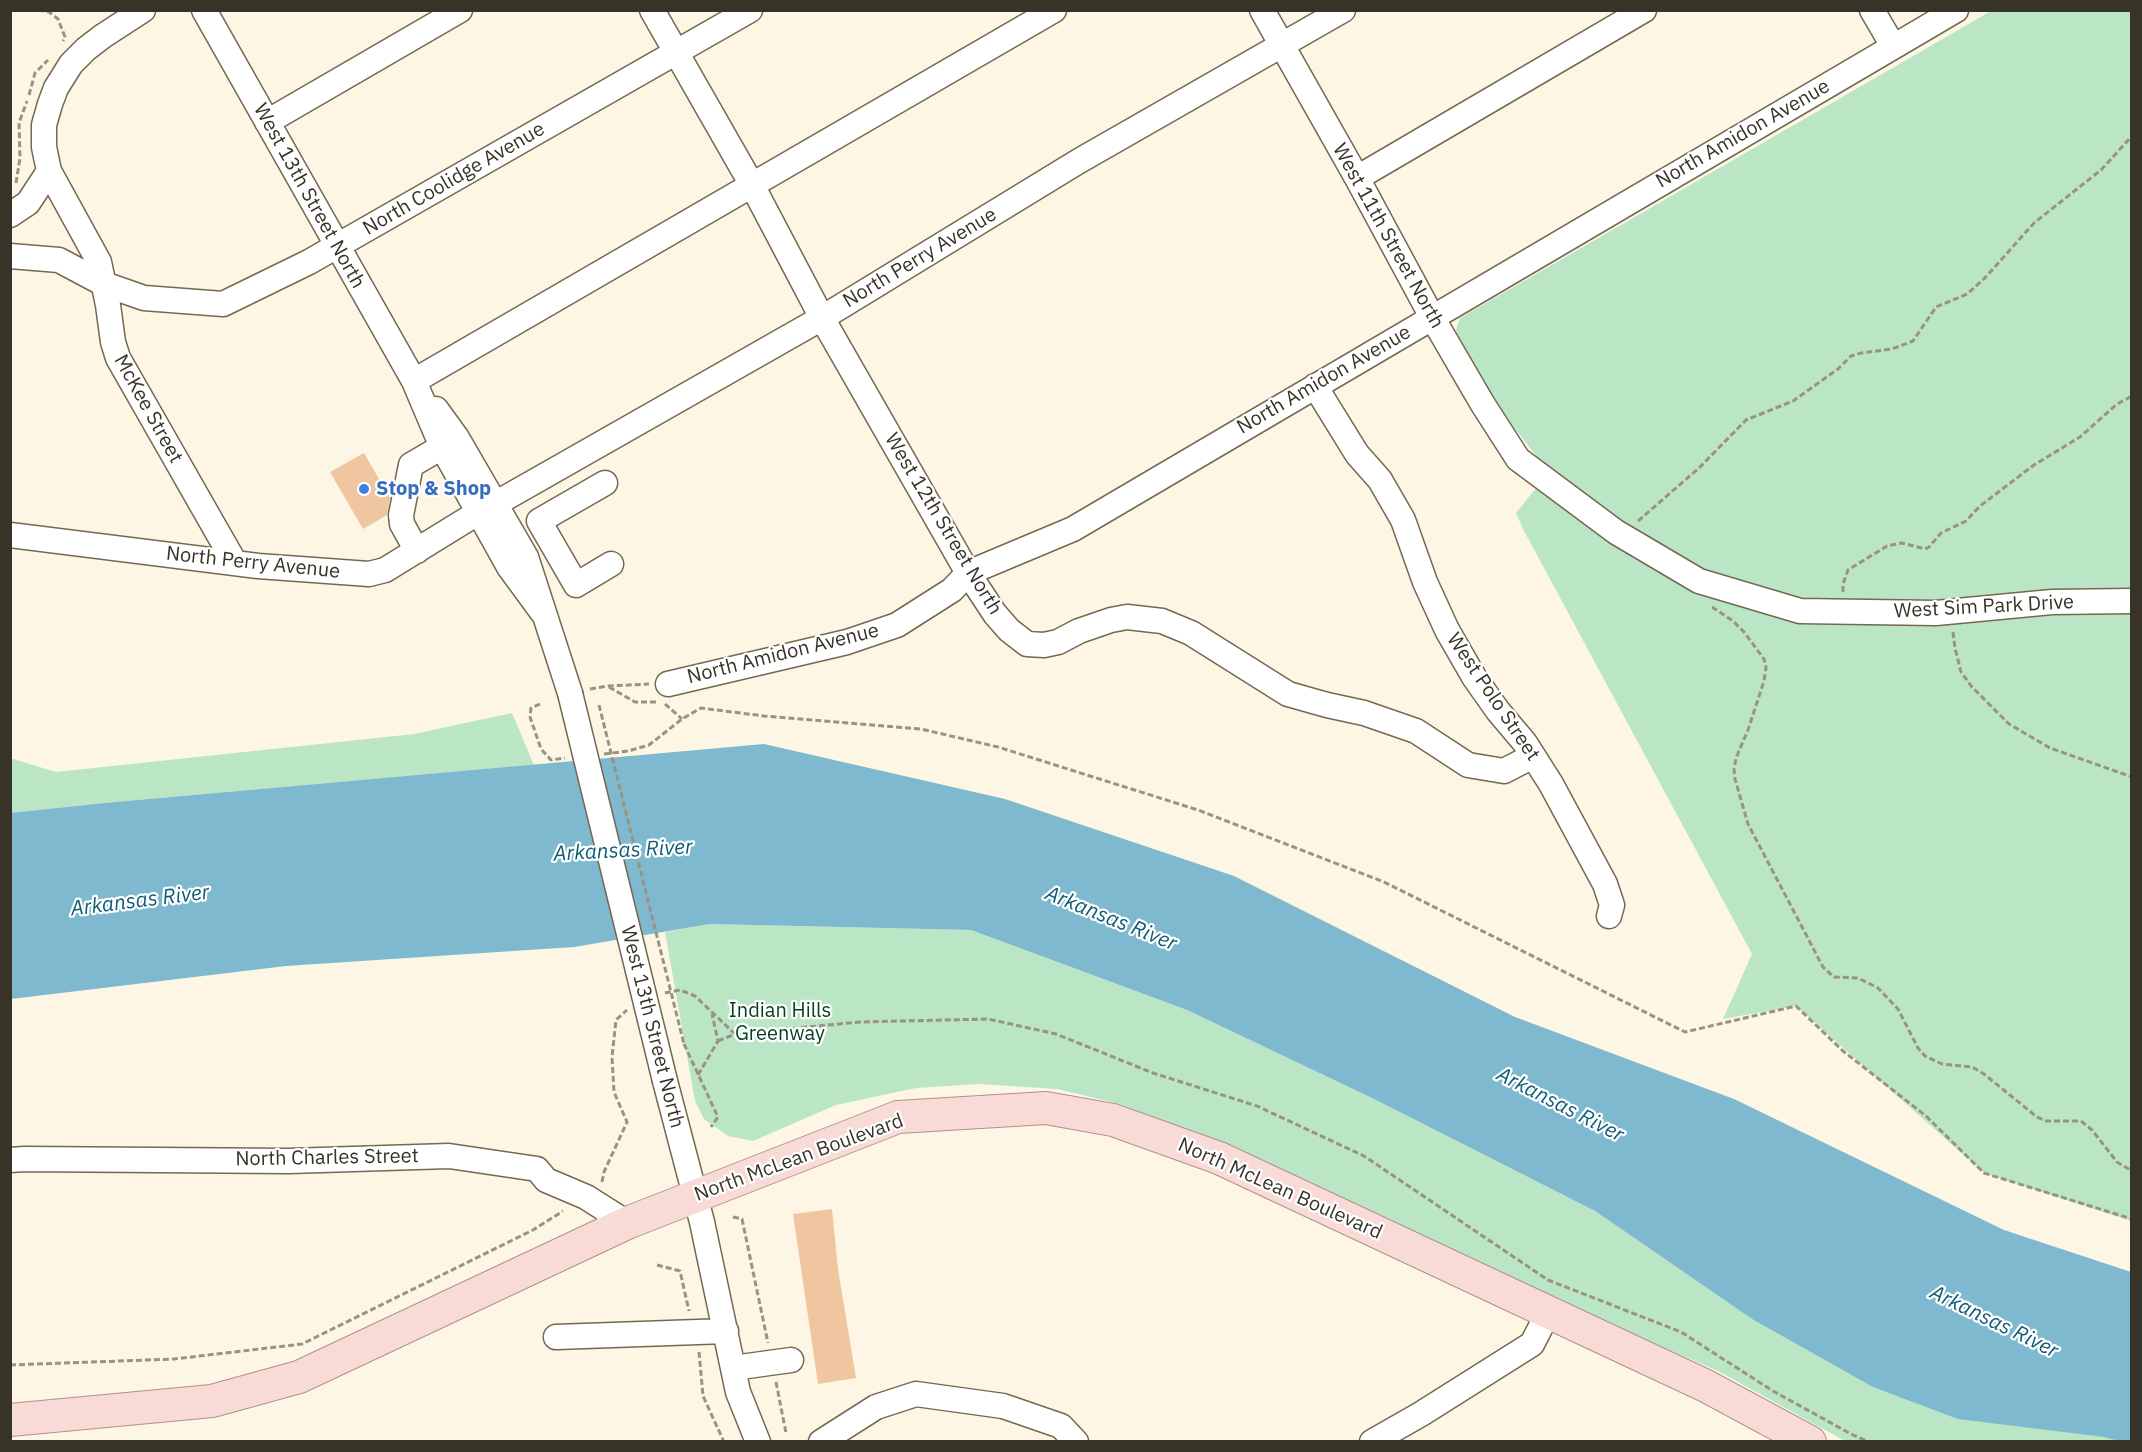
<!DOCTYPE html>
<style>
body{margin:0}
#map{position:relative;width:2142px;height:1452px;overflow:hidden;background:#fdf6e4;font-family:"IBM Plex Sans",sans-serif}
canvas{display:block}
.frame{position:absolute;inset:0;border:12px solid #373327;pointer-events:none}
</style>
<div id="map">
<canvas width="2142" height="1452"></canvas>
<div class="frame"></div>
</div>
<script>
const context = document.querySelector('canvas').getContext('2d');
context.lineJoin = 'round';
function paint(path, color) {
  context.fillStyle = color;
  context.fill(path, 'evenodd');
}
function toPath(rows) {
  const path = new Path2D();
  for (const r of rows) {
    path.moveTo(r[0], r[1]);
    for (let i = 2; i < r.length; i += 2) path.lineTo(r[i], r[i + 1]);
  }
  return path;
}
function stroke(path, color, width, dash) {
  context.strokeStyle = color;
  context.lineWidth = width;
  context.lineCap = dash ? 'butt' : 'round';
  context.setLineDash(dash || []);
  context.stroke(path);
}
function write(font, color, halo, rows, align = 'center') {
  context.font = font + ' "IBM Plex Sans",sans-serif';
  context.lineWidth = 4.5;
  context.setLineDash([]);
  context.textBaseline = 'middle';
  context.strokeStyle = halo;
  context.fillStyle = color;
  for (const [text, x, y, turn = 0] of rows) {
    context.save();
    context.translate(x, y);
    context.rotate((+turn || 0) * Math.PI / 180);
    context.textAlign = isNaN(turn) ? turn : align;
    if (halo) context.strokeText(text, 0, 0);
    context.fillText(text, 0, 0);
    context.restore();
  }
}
paint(toPath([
 [1991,11,2131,11,2131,1221,1984,1173,1796,1006,1723,1019,1752,954,1523,529,1516,513,1549,472,1512,425,1459,344,1456,329,1460,318],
 [512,713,534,765,104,803,11,813,10,758,56,772,414,734],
 [710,924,971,930,1187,1010,1374,1099,1595,1211,1752,1319,2119,1441,1845,1441,1718,1371,1578,1311,1231,1150,1120,1104,1057,1089,978,1084,916,1088,836,1105,753,1141,728,1136,704,1119,695,1101,665,932]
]), '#bbe6c6');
paint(toPath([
 [764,744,1005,799,1234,876,1515,1017,1734,1099,2004,1230,2131,1272,2131,1441,2119,1441,2104,1437,1958,1419,1873,1387,1752,1319,1595,1211,1374,1099,1187,1010,971,930,710,924,574,947,286,966,11,999,10,813,104,803]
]), '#7fb9d0');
paint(toPath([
 [364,453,390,498,387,515,363,529,330,472],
 [832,1209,838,1269,856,1378,818,1384,793,1214]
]), '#efc6a0');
const minor = toPath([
 [143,10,103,36,86,49,71,64,56,88,50,104,44,125,44,147,49,171,99,262,108,305,113,342,118,358,235,563],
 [204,10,414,381,442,447,509,567,542,612],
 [652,10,752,185,822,318,968,573,995,614,1009,630,1027,644,1044,645,1058,642,1079,631,1111,620,1127,617,1162,621,1191,633,1288,694,1327,705,1364,713,1416,731,1468,765,1504,771,1533,756],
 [1262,10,1357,178,1432,317,1482,403,1518,459,1616,532,1699,581,1800,611,1936,613,2052,602,2132,601],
 [1872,10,1893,46],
 [267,122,460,10],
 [1357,178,1644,10],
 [10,215,28,203,49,171],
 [10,256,59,260,104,284,144,298,223,304,309,262,750,10],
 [414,381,1054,10],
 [1315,386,1357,454,1380,480,1403,520,1425,582,1447,630,1474,677,1498,711,1525,743,1551,784,1605,884,1612,905,1609,916],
 [436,409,457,438,526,557,570,693],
 [605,483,539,521,576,585,611,564],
 [495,504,822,318,1079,161,1343,10],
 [10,535,258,566,369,574,385,570,479,512],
 [417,551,402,524,401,515,411,465,442,447],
 [668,684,847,642,897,625,952,590,968,573,1073,529,1956,10],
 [665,1081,702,1222,738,1392,758,1442],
 [10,1160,24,1159,289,1161,449,1156,537,1169,546,1180,586,1197,627,1223],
 [556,1337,726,1331],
 [733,1368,791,1360],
 [821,1442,876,1407,916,1394,1003,1406,1061,1426,1076,1442],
 [1372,1442,1421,1414,1532,1344,1549,1311]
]);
const major = toPath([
 [10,1420,212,1401,299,1377,627,1223,898,1117,1046,1108,1113,1120,1219,1158,1706,1386,1810,1442]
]);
stroke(minor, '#746950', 27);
stroke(major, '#b29088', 34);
stroke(toPath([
 [38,10,49,12,58,19,65,37,63,41],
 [29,95,35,73,48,60],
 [16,183,20,158,19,123,27,101],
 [1638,521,1699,468,1746,420,1793,401,1838,369,1851,356,1861,353,1892,349,1913,341,1936,307,1967,294,1984,279,2034,223,2101,170,2132,136],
 [1843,592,1843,584,1848,570,1887,546,1902,543,1925,549,1929,547,1941,533,1966,521,1980,506,2034,465,2080,437,2117,404,2132,396],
 [1712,607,1733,621,1744,632,1764,659,1766,667,1764,681,1748,730,1736,758,1734,769,1735,779,1748,824,1823,967,1834,977,1858,978,1878,988,1898,1009,1918,1048,1925,1056,1942,1064,1972,1067,1984,1074,2037,1117,2046,1121,2081,1121,2092,1130,2117,1162,2132,1171],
 [1953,632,1955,648,1961,672,1972,687,2009,724,2050,748,2132,777],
 [609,687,635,702,659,702],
 [590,689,608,686,649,684],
 [540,704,531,708,530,717,541,749,551,760,565,758],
 [665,704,682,719],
 [604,754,628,751,649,745,682,719,701,708,764,716,921,729,998,747,1198,810,1384,882,1685,1032,1796,1006,1843,1051,1926,1116,1984,1173,2132,1219],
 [665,993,680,990,695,996,735,1034,859,1022,988,1019,1056,1034,1153,1073,1257,1106,1364,1156,1548,1280,1681,1332,1773,1391,1851,1434,1869,1442],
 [718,1041,735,1034],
 [684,1044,718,1117,711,1127],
 [698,1075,718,1041,712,1014],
 [602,1182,604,1172,627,1122,614,1092,612,1057,616,1020,627,1010],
 [733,1217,742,1219,768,1343],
 [657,1265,680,1271,689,1311],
 [699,1352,703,1396,724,1442],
 [10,1365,174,1359,302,1344,533,1230,563,1211],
 [776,1382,786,1433]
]), '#999384', 3, [6, 3]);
stroke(minor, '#fff', 24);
stroke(major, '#f8dad7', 32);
const minorBridge = toPath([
 [570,693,665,1081]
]);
stroke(minorBridge, '#746950', 27, []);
stroke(toPath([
 [599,705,684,1044]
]), '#999384', 3, [6, 3]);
stroke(minorBridge, '#fff', 24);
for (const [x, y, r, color] of [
 [364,489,6,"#3f7fe0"]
]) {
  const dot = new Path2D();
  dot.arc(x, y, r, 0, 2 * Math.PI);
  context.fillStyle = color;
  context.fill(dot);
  stroke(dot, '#fff', 2);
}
write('20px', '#373327', '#fff', [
 ["North Amidon Avenue",1743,134,-30],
 ["North Coolidge Avenue",454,179,-30],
 ["West 13th Street North",309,196,61],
 ["West 11th Street North",1388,236,61],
 ["North Perry Avenue",920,258,-31],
 ["North Amidon Avenue",1324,380,-30],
 ["McKee Street",148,409,61],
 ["West 12th Street North",943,524,59],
 ["North Perry Avenue",253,563,6],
 ["West Sim Park Drive",1984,607,-3],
 ["North Amidon Avenue",783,654,-14],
 ["West Polo Street",1493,697,56],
 ["West 13th Street North",652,1027,76],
 ["North Charles Street",327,1158,-1],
 ["North McLean Boulevard",799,1158,-20],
 ["North McLean Boulevard",1280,1189,24]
]);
write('bold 20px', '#366cbe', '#fff', [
 ["Stop & Shop",376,489]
], 'left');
write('20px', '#063e1f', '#fff', [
 ["Indian Hills",780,1011],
 ["Greenway",780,1034]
]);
write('italic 21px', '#0f5c74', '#fff', [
 ["Arkansas River",623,851,-3],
 ["Arkansas River",140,901,-7],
 ["Arkansas River",1111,919,22],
 ["Arkansas River",1560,1105,27],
 ["Arkansas River",1994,1322,26]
]);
</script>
